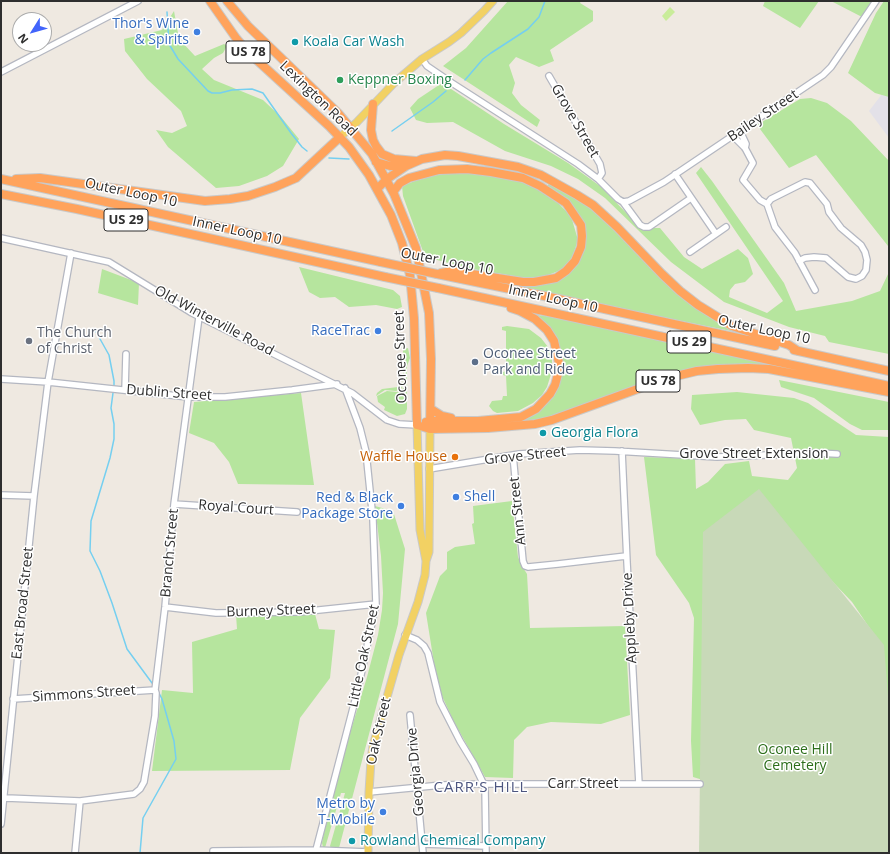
<!DOCTYPE html>
<style>
body{margin:0}
#map{position:relative;width:890px;height:854px;overflow:hidden;background:#efe9e1;font-family:"Open Sans",sans-serif}
canvas{display:block}
.frame{position:absolute;inset:0;border:2px solid #2e2e2e;pointer-events:none}
.north{position:absolute;left:12px;top:12px;width:40px;height:40px;box-sizing:border-box;background:#fff;border:1px solid #ababab;border-radius:50%;rotate:233deg;font-size:11px;font-weight:700;line-height:16px;text-align:center;color:#2e2e2e}
.north::after{content:'';display:block;margin:auto;width:14px;height:18px;background:#4264fb;clip-path:polygon(50% 0,100% 100%,50% 72%,0 100%)}
</style>
<div id="map">
<canvas width="890" height="854"></canvas>
<div class="frame"></div>
<div class="north">N</div>
</div>
<script>
const context = document.querySelector('canvas').getContext('2d');
context.lineJoin = 'round';
function paint(path, color) {
  context.fillStyle = color;
  context.fill(path, 'evenodd');
}
function toPath(rows) {
  const path = new Path2D();
  for (const r of rows) {
    path.moveTo(r[0], r[1]);
    for (let i = 2; i < r.length; i += 2) path.lineTo(r[i], r[i + 1]);
  }
  return path;
}
function stroke(path, color, width, dash) {
  context.strokeStyle = color;
  context.lineWidth = width;
  context.lineCap = dash ? 'butt' : 'round';
  context.setLineDash(dash || []);
  context.stroke(path);
}
function write(font, color, halo, rows, align = 'center') {
  context.font = font + ' "Open Sans",sans-serif';
  context.lineWidth = 3;
  context.setLineDash([]);
  context.textBaseline = 'middle';
  context.strokeStyle = halo;
  context.fillStyle = color;
  for (const [text, x, y, turn = 0] of rows) {
    context.save();
    context.translate(x, y);
    context.rotate((+turn || 0) * Math.PI / 180);
    context.textAlign = isNaN(turn) ? turn : align;
    if (halo) context.strokeText(text, 0, 0);
    context.fillText(text, 0, 0);
    context.restore();
  }
}
paint(toPath([
 [889,85,889,138,869,111]
]), '#e3e1e8');
paint(toPath([
 [508,1,581,1,580,3,593,11,593,21,550,50,554,61,539,67,516,57,509,65,515,83,512,93,521,105,540,120,537,127,443,66,466,48],
 [765,1,819,1,800,28,763,6],
 [831,1,873,1,862,17],
 [884,1,889,1,889,97,875,93,848,73,876,13],
 [174,11,179,39,195,56,224,44,227,46,223,53,214,58,202,69,214,80,263,100,281,117,299,139,283,166,267,176,239,186,216,188,168,147,156,130,172,133,187,126,181,111,147,79,125,51,124,39,162,30],
 [442,83,504,124,568,163,600,186,641,228,660,228,684,257,702,269,738,249,748,258,753,274,745,282,735,284,730,290,729,297,767,313,783,301,696,173,701,167,712,181,784,283,796,311,852,301,880,291,889,272,888,246,816,155,789,168,757,125,800,99,811,98,827,103,851,121,889,161,889,354,829,342,825,336,789,327,724,302,671,262,605,198,578,179,551,166,505,151,453,122,427,123,416,120,410,108,418,99],
 [477,173,526,183,553,198,571,216,578,240,572,258,561,270,543,277,525,278,473,269,425,257,403,196,402,186,425,177,443,174],
 [549,183,585,203,599,214,657,275,685,299,737,331,736,332,681,321,514,285,514,283,556,281,585,240,565,199,547,187],
 [299,267,393,290,400,296,402,307,397,309,376,305,349,307,335,297,320,298,309,292],
 [102,269,139,283,138,305,98,293],
 [537,315,554,317,792,368,791,370,740,364,707,366,668,374,551,417,519,424,518,420,536,413,548,402,557,387,561,371,560,348,553,333,537,317],
 [507,326,529,329,541,338,548,347,552,356,552,371,547,387,542,395,533,403,518,411,497,413,493,411,489,406,492,401,502,400,503,396,507,396,506,376,503,375,503,372,506,371,506,353,502,353,502,350,506,349,506,331,502,330,502,327],
 [408,348,410,358,407,366,407,409,405,414,397,416,384,410,385,407,378,402,377,396,387,391,397,392,404,388,406,381,405,355,404,352,403,361,403,351,404,349],
 [403,363,404,378,402,388,396,391,385,390,376,396,377,393,382,389,398,387,402,384,403,381],
 [779,380,889,402,889,430,862,430,850,424,814,398,781,387],
 [737,392,794,398,808,403,856,435,889,437,889,853,879,642,852,602,810,558,703,780,693,777,691,741,694,618,689,603,656,555,644,457,695,459,696,489,708,482,725,464,749,461,752,476,788,480,797,468,791,438,754,430,746,419,725,420,700,425,691,409,692,395],
 [301,393,314,485,238,484,229,462,214,443,189,433,194,402],
 [512,501,518,557,522,566,527,574,530,628,625,626,630,715,601,724,551,722,527,727,514,740,513,778,485,777,454,722,442,696,434,663,426,613,440,576,447,569,447,552,455,547,475,544,472,524,474,523,473,506],
 [375,506,393,511,405,549,398,624,339,848,331,848,330,846,345,793,341,793,325,848,323,847,322,843,325,826,350,733,367,677,378,635,382,610,383,593,381,556],
 [315,614,319,629,335,630,330,678,300,718,290,770,152,771,162,690,193,693,192,642,237,629,236,615]
]), '#b6e59e');
paint(toPath([
 [759,489,884,645,889,709,889,853,699,853,703,532]
]), '#c8d9b8');
paint(toPath([
 [670,7,675,12,666,21,662,16]
]), '#c9ec9a');
stroke(toPath([
 [167,12,169,44,178,59,208,91,212,93,220,93,232,90,252,89,263,93,291,133,302,147,307,151],
 [465,80,483,59,491,53,528,29,539,17,545,1],
 [392,131,433,102,446,91],
 [329,158,349,159],
 [95,330,109,355,114,381,114,385],
 [113,393,111,408,114,424,114,439,110,458,91,521,90,551,100,571,112,603,127,649,152,683],
 [140,853,143,818,176,759,174,741,162,699,159,693]
]), '#75cff0', 1.5);
const minor = toPath([
 [422,59,427,66,452,83,578,164,598,179,618,199,623,202,640,225,644,227,649,227,691,198],
 [1,72,138,1],
 [549,76,600,164,602,173,598,179],
 [740,131,746,144,745,148],
 [733,136,745,148,753,163,743,180,760,200,767,204,771,199,805,182,810,183,827,204,829,212,841,228,861,245,865,252,867,260,866,270,862,276,856,279,848,277,826,258,814,257,805,258,799,261],
 [675,174,716,234],
 [623,202,629,201,664,182,823,75,831,67,876,1],
 [767,204,775,227,795,253,815,290],
 [1,238,109,262,192,313,352,393,387,420,399,424,417,425],
 [690,252,726,227],
 [1,379,48,382,188,397,225,397,292,390,337,384],
 [125,390,126,354],
 [622,451,627,562,639,784],
 [513,455,523,561,525,566,528,567,558,564,626,556],
 [429,469,519,454,580,450,615,451,717,457,817,453,837,454],
 [1,495,34,496],
 [174,504,297,512],
 [165,607,216,613,300,612,376,604],
 [405,635,417,640,424,646,428,653,440,702,460,741,474,764,485,787,486,853],
 [13,699,155,690],
 [410,715,423,853],
 [369,792,442,785,480,784,700,784],
 [1,796,6,798,80,801,134,794,140,789,144,782,155,716,156,693,155,690,165,607,174,504,199,317],
 [1,824,34,496,48,382,71,253],
 [422,844,486,846],
 [316,850,358,689,376,604,373,520,366,452,360,428,345,388],
 [213,851,316,850,368,852],
 [75,853,80,801]
]);
const major = toPath([
 [340,137,357,122,394,83,422,59,449,42,461,33,484,11,493,1],
 [417,425,420,530,426,561],
 [368,853,369,792,371,760,373,746,399,655,418,602,425,575,426,561,429,552,430,429]
]);
const highway = toPath([
 [210,1,236,38,248,52,329,126,349,147,369,175,391,215,402,243,410,275,414,318,417,425],
 [227,1,248,26,338,113,372,154,394,194,416,248,429,313,431,359,430,429],
 [373,104,371,130,373,140,376,146,382,154,394,159,416,161],
 [376,162,390,166,406,166],
 [1,179,381,262],
 [16,179,40,178,205,201,230,199,248,196,275,187,296,178,340,137],
 [377,189,387,179,406,166,422,159,445,155,458,156,518,167,541,175,577,195,593,205,617,227,662,274,680,291,698,305,732,326,789,345,798,351],
 [393,192,400,183,409,178,439,170,467,169,491,172,523,178,540,186,566,203,581,225,582,236,581,247,575,261,566,271,556,278,534,282,523,282,452,271,441,273],
 [1,194,77,209,385,277],
 [437,274,554,298,775,346],
 [438,288,889,386],
 [794,350,889,371],
 [431,409,442,416,451,418],
 [426,422,430,421,478,421,521,417,536,409,550,394,555,385,558,374,559,363,554,341,547,330,535,319,520,311,511,308],
 [417,425,430,429,488,428,535,424,552,420,668,378,697,371,718,369,748,368,769,369,889,392]
]);
stroke(minor, '#b4b7c1', 8);
stroke(major, '#c9c9c9', 9);
stroke(highway, '#c9c9c9', 10);
stroke(minor, '#fff', 5.5);
stroke(major, '#f2d163', 7);
stroke(highway, '#ffa35c', 8);
const highwayBridge = toPath([
 [381,262,437,274],
 [385,277,438,288]
]);
stroke(highwayBridge, '#c9c9c9', 10, []);
stroke(highwayBridge, '#ffa35c', 8);
for (const [x, y, r, color] of [
 [197,32,4,"#3f7fe0"],
 [295,42,4,"#0f9aa8"],
 [340,80,4,"#2e9e5b"],
 [378,331,4,"#3f7fe0"],
 [29,341,4,"#6b7280"],
 [475,362,4,"#5c6f8a"],
 [543,433,4,"#0f9aa8"],
 [455,457,4,"#e8710a"],
 [456,497,4,"#3f7fe0"],
 [401,506,4,"#3f7fe0"],
 [383,812,4,"#3f7fe0"],
 [352,841,4,"#0f9aa8"]
]) {
  const dot = new Path2D();
  dot.arc(x, y, r, 0, 2 * Math.PI);
  context.fillStyle = color;
  context.fill(dot);
  stroke(dot, '#fff', 1.5);
}
for (const [x, y, w] of [
 [248,52,44],
 [126,220,44],
 [689,342,44],
 [658,381,44]
]) {
  const box = new Path2D();
  box.roundRect(x - w / 2, y - 11, w, 22, 3);
  context.fillStyle = '#fff';
  context.fill(box);
  stroke(box, '#2e2e2e', 1);
}
write('bold 13px', '#2e2e2e', null, [
 ["US 78",248,52],
 ["US 29",126,220],
 ["US 29",689,342],
 ["US 78",658,381]
]);
write('14px', '#366cbe', '#fff', [
 ["Thor's Wine",189,24],
 ["& Spirits",189,40],
 ["RaceTrac",370,331],
 ["Shell",464,497,"left"],
 ["Red & Black",393,498],
 ["Package Store",393,514],
 ["Metro by",375,804],
 ["T-Mobile",375,820]
], 'right');
write('14px', '#0d838f', '#fff', [
 ["Koala Car Wash",303,42],
 ["Georgia Flora",551,433],
 ["Rowland Chemical Company",360,841]
], 'left');
write('14px', '#27864d', '#fff', [
 ["Keppner Boxing",348,80]
], 'left');
write('14px', '#2e2e2e', '#fff', [
 ["Lexington Road",318,99,44],
 ["Bailey Street",763,116,-34],
 ["Grove Street",575,121,60],
 ["Outer Loop 10",131,193,12],
 ["Inner Loop 10",237,231,12],
 ["Outer Loop 10",447,262,11],
 ["Inner Loop 10",553,299,12],
 ["Old Winterville Road",214,321,28],
 ["Outer Loop 10",764,330,12],
 ["Oconee Street",401,357,-92],
 ["Dublin Street",169,393,4],
 ["Grove Street Extension",754,454],
 ["Grove Street",525,456,-6],
 ["Royal Court",236,508,4],
 ["Ann Street",518,511,-96],
 ["Branch Street",170,553,-85],
 ["East Broad Street",23,603,-84],
 ["Burney Street",271,611,-2],
 ["Appleby Drive",630,618,-93],
 ["Little Oak Street",364,656,-78],
 ["Simmons Street",84,694,-4],
 ["Oak Street",379,731,-77],
 ["Georgia Drive",416,772,-95],
 ["Carr Street",583,784]
]);
write('14px', '#5b616d', '#fff', [
 ["The Church",37,333],
 ["of Christ",37,349]
], 'left');
write('14px', '#4e5e75', '#fff', [
 ["Oconee Street",483,354],
 ["Park and Ride",483,370]
], 'left');
write('14px', '#c56008', '#fff', [
 ["Waffle House",447,457]
], 'right');
write('14px', '#2c6e1b', '#fff', [
 ["Oconee Hill",795,750],
 ["Cemetery",795,766]
]);
context.letterSpacing = '1px';
write('15px', '#4d5680', '#fff', [
 ["CARR'S HILL",481,788]
]);
context.letterSpacing = '0px';
</script>
